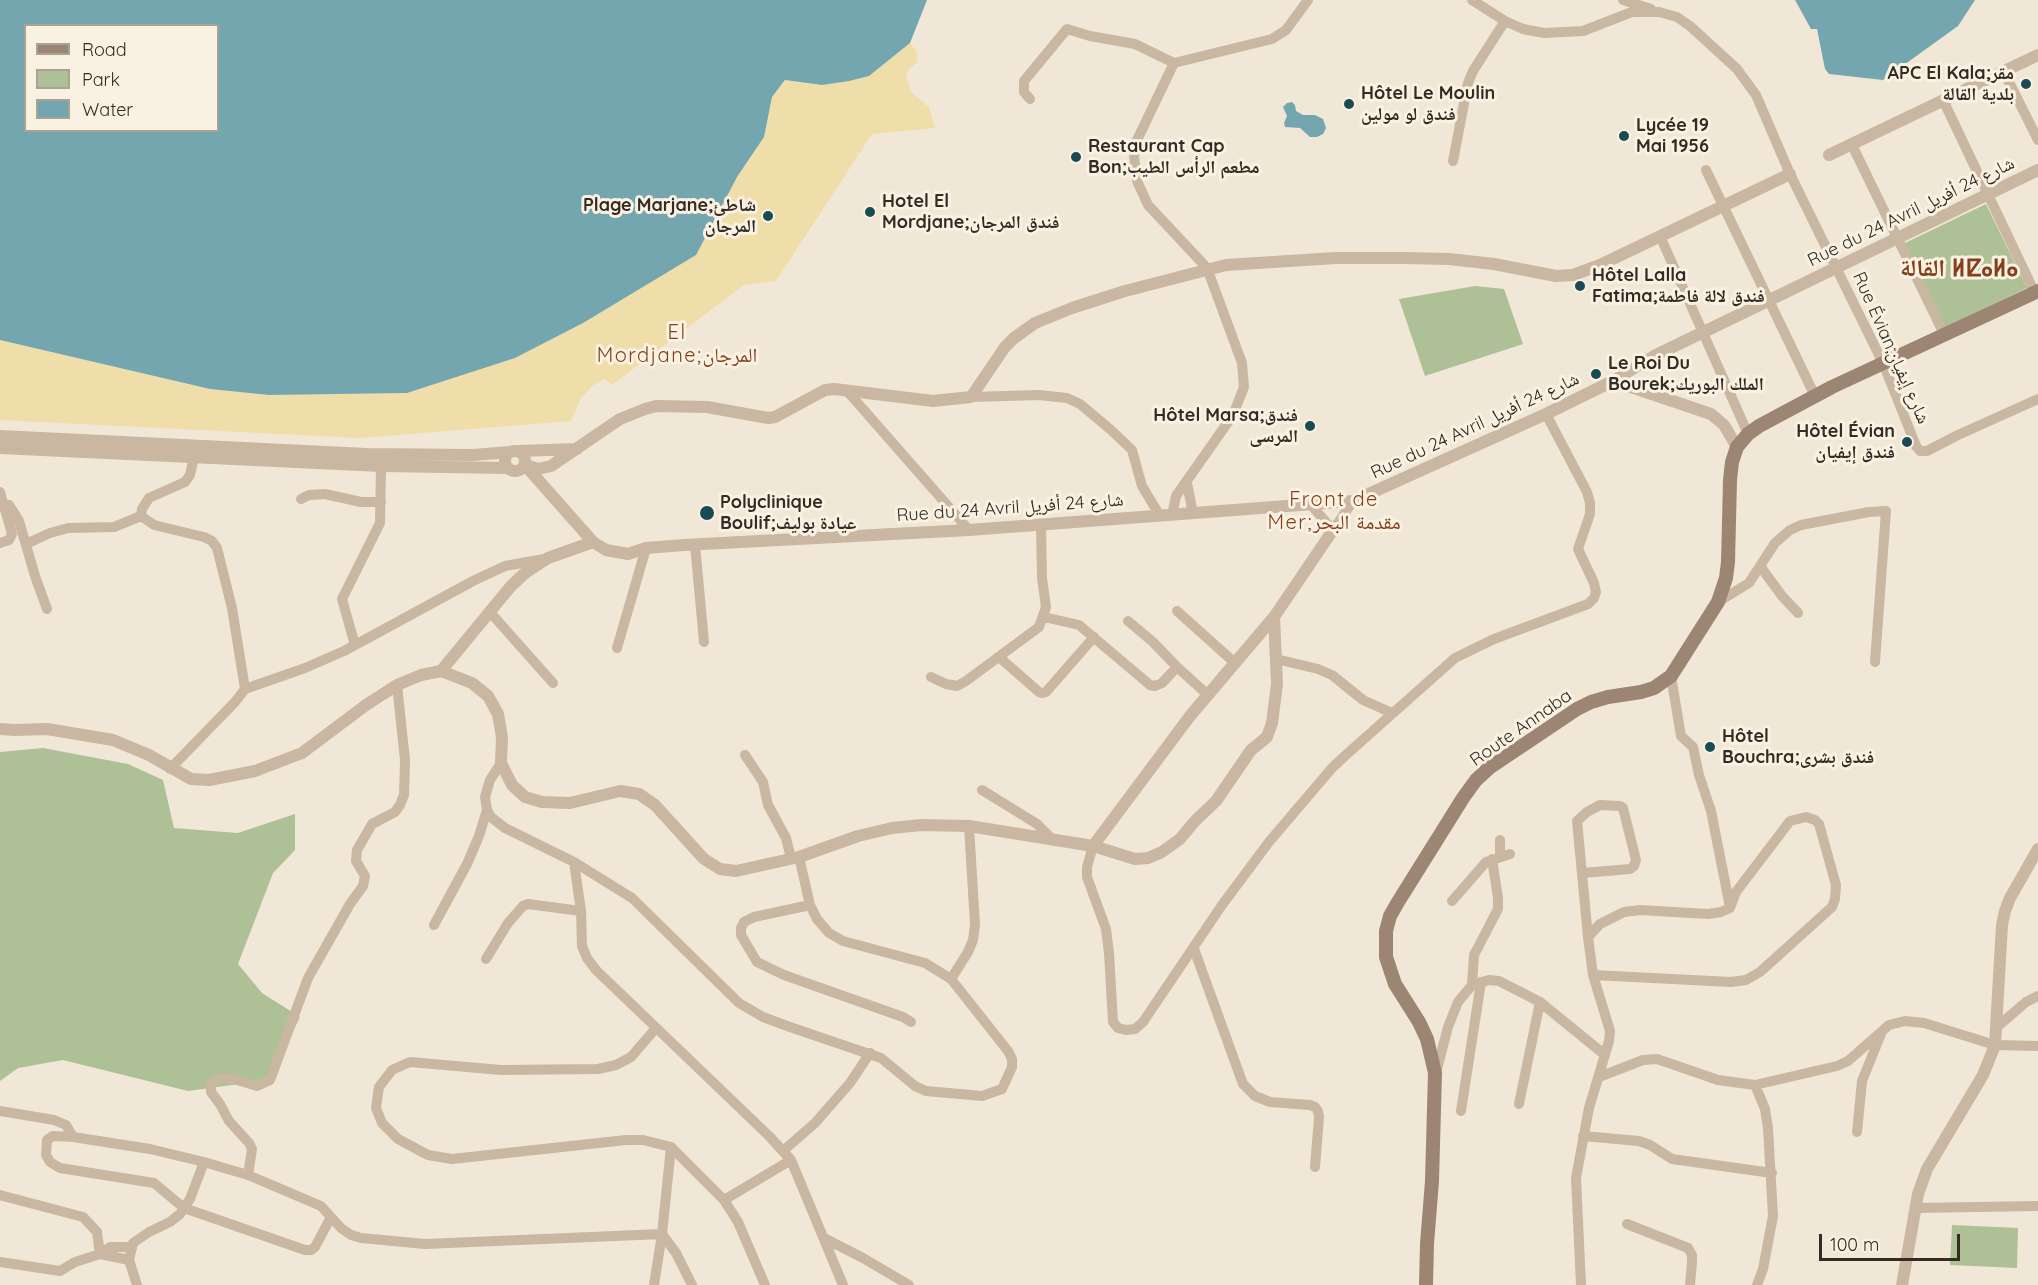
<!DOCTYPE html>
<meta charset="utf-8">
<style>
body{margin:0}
#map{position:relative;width:2038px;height:1285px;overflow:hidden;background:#f1e7d6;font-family:Quicksand,sans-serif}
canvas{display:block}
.legend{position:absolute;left:24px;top:24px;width:195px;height:108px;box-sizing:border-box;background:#f9f1e2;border:2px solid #aaa296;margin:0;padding:8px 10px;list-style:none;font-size:18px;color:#332b24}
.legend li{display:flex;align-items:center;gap:12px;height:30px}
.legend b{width:30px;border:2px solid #aaa296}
.scale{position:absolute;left:1819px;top:1234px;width:141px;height:27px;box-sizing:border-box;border:3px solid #332b24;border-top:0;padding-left:8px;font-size:18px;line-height:21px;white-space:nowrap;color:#332b24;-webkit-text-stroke:4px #f9f1e2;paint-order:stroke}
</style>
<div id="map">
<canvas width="2038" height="1285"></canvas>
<ul class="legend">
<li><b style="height:8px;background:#9c8673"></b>Road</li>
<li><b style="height:16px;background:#aec096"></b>Park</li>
<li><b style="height:16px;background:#74a6af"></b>Water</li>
</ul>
<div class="scale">100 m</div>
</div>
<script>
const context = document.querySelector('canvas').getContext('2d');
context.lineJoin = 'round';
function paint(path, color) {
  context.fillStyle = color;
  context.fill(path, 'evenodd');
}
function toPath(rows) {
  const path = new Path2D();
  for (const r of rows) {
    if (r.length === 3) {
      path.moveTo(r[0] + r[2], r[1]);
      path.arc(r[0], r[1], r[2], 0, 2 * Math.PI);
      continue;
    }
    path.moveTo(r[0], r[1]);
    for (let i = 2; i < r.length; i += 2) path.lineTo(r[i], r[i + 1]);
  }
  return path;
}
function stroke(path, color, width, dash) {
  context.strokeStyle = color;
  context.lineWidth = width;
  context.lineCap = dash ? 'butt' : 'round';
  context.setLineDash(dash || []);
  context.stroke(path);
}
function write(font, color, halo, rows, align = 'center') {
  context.font = font + ' Quicksand,"Noto Naskh Arabic","Noto Sans Tifinagh",sans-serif';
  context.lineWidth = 6;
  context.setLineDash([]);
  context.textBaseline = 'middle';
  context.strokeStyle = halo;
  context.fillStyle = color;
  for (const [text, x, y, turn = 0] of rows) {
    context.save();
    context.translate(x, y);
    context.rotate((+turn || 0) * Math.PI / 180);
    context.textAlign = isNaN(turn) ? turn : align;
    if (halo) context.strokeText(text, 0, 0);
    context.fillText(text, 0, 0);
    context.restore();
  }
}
paint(toPath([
 [1986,204,2027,288,1944,328,1903,244],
 [1475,286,1504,289,1523,344,1425,376,1399,299],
 [43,748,128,764,163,780,174,828,238,833,295,814,295,850,273,873,238,964,262,993,300,1017,269,1080,188,1091,63,1060,18,1068,0,1081,0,752],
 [1952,1225,2018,1228,2017,1268,1950,1265]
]), '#aec096');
paint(toPath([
 [910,43,917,52,917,62,909,69,906,77,912,93,929,107,935,128,872,134,776,281,744,285,612,385,604,379,592,386,581,398,571,421,360,438,0,420,0,340,210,389,269,395,407,393,515,358,583,323,630,292,737,177,764,137,772,97,786,80,822,85,869,76]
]), '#efdeaa');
paint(toPath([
 [0,0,927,0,910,43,869,76,849,81,822,85,785,80,772,97,764,137,737,177,696,255,583,323,515,358,407,393,269,395,210,389,0,340],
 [26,26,218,26,218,130,26,130],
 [1795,0,1975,0,1958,26,1883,80,1829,74,1825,69,1817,29,1811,29],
 [1292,102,1295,105,1296,111,1303,115,1315,115,1323,119,1326,128,1323,134,1317,137,1310,137,1300,128,1285,127,1284,123,1287,116,1283,107,1287,103]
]), '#74a6af');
stroke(toPath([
 [1472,0,1505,21,1523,29,1544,33,1583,31,1632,12,1659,12,1677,17,1690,26,1737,69,1756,95,1790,174,1883,363,1916,446,1920,451,1927,451,1958,435,2038,399],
 [1623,0,1651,9],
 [1174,63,1272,39,1286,30,1308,0],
 [2004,72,2038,140],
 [1030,99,1024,92,1024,81,1067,29,1090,36,1135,44,1174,63],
 [1943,100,2035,293],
 [1852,145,1944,334],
 [1453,161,1468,83,1473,71,1505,21],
 [1706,170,1815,396],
 [1660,236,1748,434],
 [848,392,969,530],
 [971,397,1039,395,1067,398,1080,404,1111,430,1132,450,1142,486,1160,516],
 [194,457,190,475,185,482,149,498,142,509,141,516,154,525,204,537,212,541,217,548,232,608,245,689],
 [1187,483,1193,514],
 [0,492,12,534,9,540,0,543],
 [301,499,309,495,325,494,361,502,381,502],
 [1311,505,1333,530,1353,501],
 [0,507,9,505,19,521,35,576,47,609],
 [1172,515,1176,496,1233,415,1244,387,1242,363,1207,268,1148,205,1137,181,1134,156,1137,140,1174,63],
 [26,544,50,533,68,528,114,527,141,516],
 [695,545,704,642],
 [1760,566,1782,596,1798,613],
 [1718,602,1749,583,1775,543,1790,530,1801,525,1869,512,1886,511,1875,662],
 [489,611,553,683],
 [1177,611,1235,663],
 [1044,617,1079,625,1150,685,1155,686,1162,683,1177,667],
 [1128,621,1153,642,1177,667,1208,695],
 [355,645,342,599,380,523,381,466],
 [617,648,646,548],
 [999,657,1039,692,1042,693,1046,692,1094,637],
 [1276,659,1318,669,1332,675,1363,700,1392,713],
 [1671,676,1681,736,1693,747,1699,775,1711,811,1730,907],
 [931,677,946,684,957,686,966,681,1039,627,1046,607,1042,578,1041,525],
 [745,755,763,782,768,805,786,838,791,858],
 [501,763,490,780,485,797,487,810,491,817,505,828,574,862,632,898,739,1003,763,1017,790,1027,881,1058,915,1086,926,1091,982,1096,1002,1089,1012,1067,1012,1059,1008,1051,951,979,968,952,973,940,975,925,969,826],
 [170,769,235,702,245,689,305,668,344,651,473,581,505,566,544,559],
 [982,790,1037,824,1051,838],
 [1500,840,1500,856],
 [1093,846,1087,867,1087,877,1106,929,1109,953,1113,1022,1118,1028,1126,1030,1135,1029,1143,1022,1222,905,1269,842,1332,768,1347,754,1455,658,1494,639,1588,604,1594,598,1596,592,1594,583,1578,549,1590,514,1590,503,1587,492,1546,414],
 [799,857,810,905,817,919,829,933,843,941,925,963,951,979],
 [574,862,581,911,582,946,587,958,596,970,769,1136,791,1160,843,1285],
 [1583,873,1630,869,1634,866,1636,860,1623,808,1620,806,1600,805,1587,812,1577,821,1588,937],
 [1452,901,1486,862,1510,854],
 [810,905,754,917,744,922,741,928,741,935,757,962,784,975,903,1017,911,1022],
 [434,925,467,864,479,836,487,810],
 [1194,949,1243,1084,1255,1096,1270,1102,1310,1105,1315,1107,1318,1111,1319,1117,1315,1167],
 [486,959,508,923,523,906,528,904,581,911],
 [1472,985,1474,955,1498,909,1498,898,1492,859],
 [656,1028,631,1057,616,1065,598,1069,501,1070,410,1062,392,1070,379,1087,376,1108,382,1123,398,1139,428,1155,452,1159,626,1140,643,1140,671,1147,724,1200,738,1222,765,1285],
 [1996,1028,2026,1002,2038,996],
 [1436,1073,1448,1027,1458,1002,1472,985,1489,980,1499,981,1540,1002,1605,1055],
 [1599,1077,1643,1060,1657,1059,1718,1080,1755,1085,1765,1109,1768,1128,1773,1216,1763,1269,1757,1285],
 [1755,1085,1837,1066,1848,1061,1889,1025,1905,1021,1924,1023,1995,1045,2038,1046],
 [1519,1104,1540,1002],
 [0,1111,54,1120,66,1125,73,1137],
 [1461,1111,1481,982],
 [1857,1132,1862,1081,1881,1034],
 [1583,1136,1639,1141,1650,1145,1672,1159,1772,1173],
 [783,1151,815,1123,850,1083,870,1053],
 [248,1175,252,1149,249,1143,229,1121,220,1104,211,1092,211,1084,217,1079,224,1078,237,1080,257,1086,270,1080,308,978,350,904,363,886,365,876,356,861,357,850,372,824,395,812,400,805,404,795,405,760,397,685],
 [0,1195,83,1217,97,1232,100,1254],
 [724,1200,791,1160],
 [1915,1208,2038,1206],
 [331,1217,315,1247,311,1250,305,1250,184,1208,154,1183,60,1168,50,1162,46,1155,47,1140,53,1136,73,1137,150,1149,204,1162,248,1175,321,1206,341,1228,351,1235,361,1238,425,1244,662,1234,676,1253,692,1285],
 [1627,1224,1688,1248,1692,1255,1692,1262,1690,1285],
 [824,1238,863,1258,909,1285],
 [100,1254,129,1260],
 [0,1262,60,1271,75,1262,100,1254,110,1247,131,1247],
 [137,1285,129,1260,133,1243,149,1232,170,1222,180,1214,190,1199,204,1162],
 [654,1285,662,1234,671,1147],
 [1581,1285,1576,1178,1589,1108,1609,1041,1610,1031,1593,975,1588,937,1600,924,1624,912,1640,910,1708,914,1721,912,1730,908,1736,892,1790,821,1806,817,1815,820,1819,824,1836,885,1835,899,1832,907,1760,972,1746,980,1731,982,1593,975]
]), '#c9b7a2', 10);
stroke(toPath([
 [1829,155,2038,55],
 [1613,381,1711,414,1724,425,1737,447],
 [0,436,366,454,473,455,510,452],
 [0,448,381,466,508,468],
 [515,461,10],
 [518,451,577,449],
 [525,465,593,542,606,550,628,554,646,548,684,545,969,530,1353,501,1546,414,1613,381,1654,356,2038,170],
 [526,465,538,469,551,466,620,419,645,409,656,406,707,407,768,418,775,417,825,390,834,389,933,401,971,397,1005,347,1014,338,1035,323,1072,308,1125,291,1226,265,1336,258,1404,258,1449,259,1494,264,1556,276,1573,275,1600,265,1790,174],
 [441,671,511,586,525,573,548,558,593,542],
 [0,729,15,730,47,729,113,740,149,755,191,779,209,780,255,771,302,753,366,705,397,685,421,675,441,671,472,683,488,696,498,714,502,737,501,763,512,785,525,797,542,802,570,803,620,791,639,794,655,805,704,859,720,869,736,871,799,857,858,836,892,828,921,825,969,826,1093,846,1190,716,1274,617,1333,530],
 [1093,846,1135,859,1148,858,1162,852,1180,839,1195,821,1216,801,1251,750,1267,737,1272,723,1277,684,1274,617],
 [1902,1285,1918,1194,1927,1169,1983,1075,1995,1045,2002,925,2005,911,2010,898,2038,849]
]), '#c9b7a2', 12);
stroke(toPath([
 [1426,1285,1427,1244,1432,1181,1435,1073,1427,1039,1419,1022,1395,984,1386,957,1386,931,1390,916,1398,902,1463,798,1476,780,1489,768,1577,709,1591,702,1608,697,1641,692,1654,688,1671,676,1718,602,1726,578,1728,562,1730,480,1732,462,1737,447,1748,434,1759,426,1832,387,2038,291]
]), '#9c8673', 14);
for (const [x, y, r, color] of [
 [2026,84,6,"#194b55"],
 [1349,104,6,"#194b55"],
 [1624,136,6,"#194b55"],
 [1076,157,6,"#194b55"],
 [870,212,6,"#194b55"],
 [768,216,6,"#194b55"],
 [1580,286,6,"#194b55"],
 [1596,374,6,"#194b55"],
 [1310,426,6,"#194b55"],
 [1907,442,6,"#194b55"],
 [707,513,8,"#194b55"],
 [1710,747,6,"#194b55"]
]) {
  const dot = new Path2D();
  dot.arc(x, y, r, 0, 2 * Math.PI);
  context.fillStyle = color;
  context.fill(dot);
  stroke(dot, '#f9f1e2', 2);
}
write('bold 18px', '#332b24', '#f9f1e2', [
 ["APC El Kala;مقر",2014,74,"right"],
 ["بلدية القالة",2014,95,"right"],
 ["Hôtel Le Moulin",1361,94],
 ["فندق لو مولين",1361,115],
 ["Lycée 19",1636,126],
 ["Mai 1956",1636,147],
 ["Restaurant Cap",1088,147],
 ["Bon;مطعم الرأس الطيب",1088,168],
 ["Hotel El",882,202],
 ["Mordjane;فندق المرجان",882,223],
 ["Plage Marjane;شاطئ",756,206,"right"],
 ["المرجان",756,227,"right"],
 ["Hôtel Lalla",1592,276],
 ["Fatima;فندق لالة فاطمة",1592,297],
 ["Le Roi Du",1608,364],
 ["Bourek;الملك البوريك",1608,385],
 ["Hôtel Marsa;فندق",1298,416,"right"],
 ["المرسى",1298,437,"right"],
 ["Hôtel Évian",1895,432,"right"],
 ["فندق إيفيان",1895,453,"right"],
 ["Polyclinique",720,503],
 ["Boulif;عيادة بوليف",720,524],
 ["Hôtel",1722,737],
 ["Bouchra;فندق بشرى",1722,758]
], 'left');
write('18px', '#332b24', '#f9f1e2', [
 ["Rue du 24 Avril شارع 24 أفريل",1911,212,-26],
 ["Rue Évian;شارع إيفيان",1891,348,66],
 ["Rue du 24 Avril شارع 24 أفريل",1475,426,-25],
 ["Rue du 24 Avril شارع 24 أفريل",1010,508,-4],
 ["Route Annaba",1521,728,-35]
]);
context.letterSpacing = '1.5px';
write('20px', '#843f1c', '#f9f1e2', [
 ["El",677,333],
 ["Mordjane;المرجان",677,356],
 ["Front de",1334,500],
 ["Mer;مقدمة البحر",1334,523]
]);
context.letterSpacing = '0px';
write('bold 24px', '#843f1c', '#f9f1e2', [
 ["القالة ⵍⵇⴰⵍⴰ",1959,269]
]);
</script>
